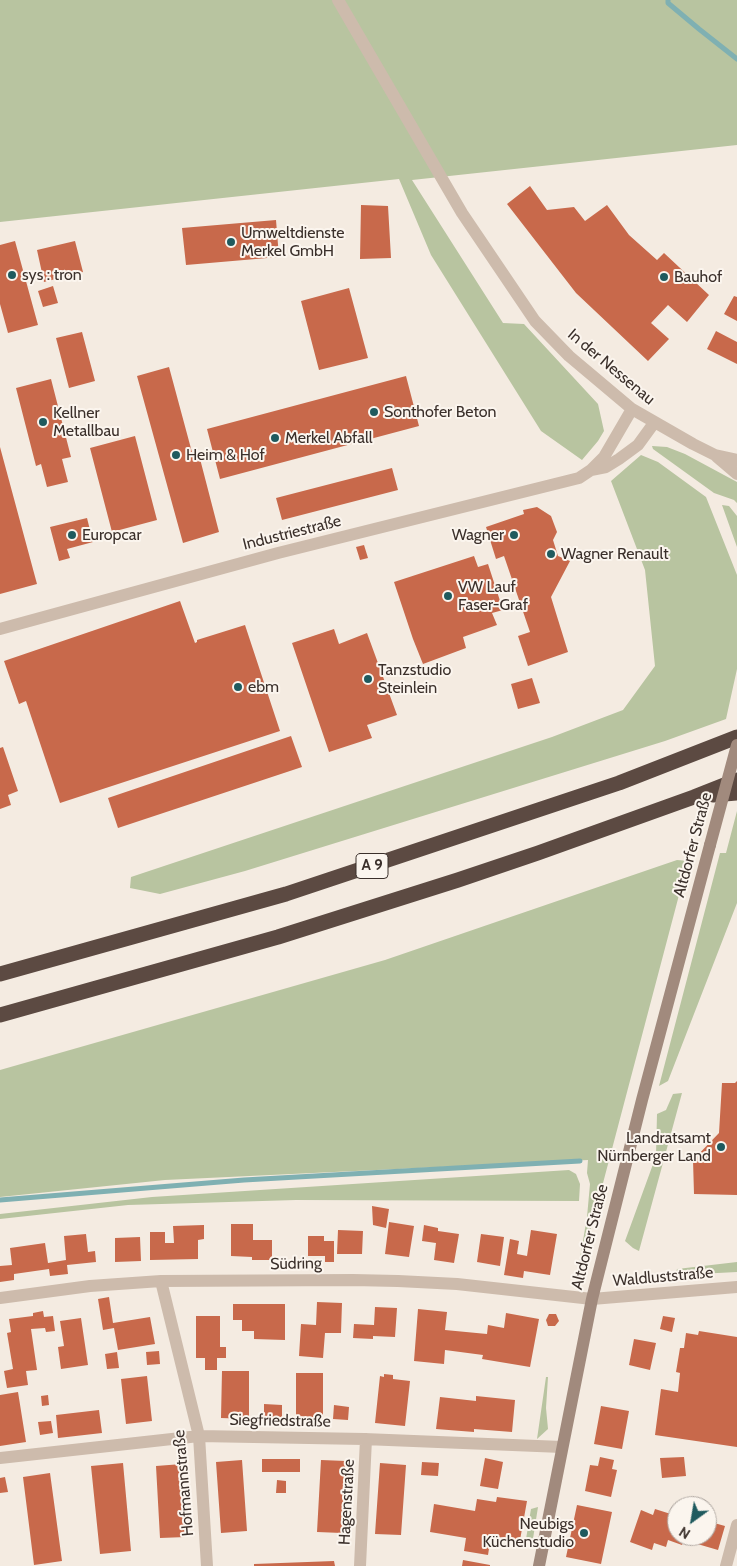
<!DOCTYPE html>
<meta charset="utf-8">
<style>
body{margin:0}
#map{position:relative;width:737px;height:1566px;overflow:hidden;background:#f4ebe1;font-family:Cabin,sans-serif}
canvas{display:block}
.north{position:absolute;left:667px;top:1496px;width:50px;height:50px;box-sizing:border-box;background:#fbf5ee;border:1px solid #aea6a0;border-radius:50%;rotate:212deg;font-size:14px;font-weight:700;line-height:20px;text-align:center;color:#3b302b}
.north::after{content:'';display:block;margin:auto;width:18px;height:22px;background:#1f5a5e;clip-path:polygon(50% 0,100% 100%,50% 72%,0 100%)}
</style>
<div id="map">
<canvas width="737" height="1566"></canvas>
<div class="north">N</div>
</div>
<script>
const context = document.querySelector('canvas').getContext('2d');
context.lineJoin = 'round';
function paint(path, color) {
  context.fillStyle = color;
  context.fill(path, 'evenodd');
}
function toPath(rows) {
  const path = new Path2D();
  for (const r of rows) {
    path.moveTo(r[0], r[1]);
    for (let i = 2; i < r.length; i += 2) path.lineTo(r[i], r[i + 1]);
  }
  return path;
}
function stroke(path, color, width, dash) {
  context.strokeStyle = color;
  context.lineWidth = width;
  context.lineCap = dash ? 'butt' : 'round';
  context.setLineDash(dash || []);
  context.stroke(path);
}
function write(font, color, halo, rows, align = 'center') {
  context.font = font + ' Cabin,sans-serif';
  context.lineWidth = 4;
  context.setLineDash([]);
  context.textBaseline = 'middle';
  context.strokeStyle = halo;
  context.fillStyle = color;
  for (const [text, x, y, turn = 0] of rows) {
    context.save();
    context.translate(x, y);
    context.rotate((+turn || 0) * Math.PI / 180);
    context.textAlign = isNaN(turn) ? turn : align;
    if (halo) context.strokeText(text, 0, 0);
    context.fillText(text, 0, 0);
    context.restore();
  }
}
paint(toPath([
 [0,0,737,0,737,145,412,180,503,323,524,324,598,404,604,431,598,441,582,460,541,431,431,255,399,179,0,222],
 [652,446,667,447,685,454,737,482,737,503,734,500,714,493,653,449],
 [641,455,658,462,706,497,737,575,737,669,726,719,665,741,245,871,160,894,130,888,131,877,552,737,623,710,655,666,645,570,611,481],
 [722,505,729,506,737,516,737,547],
 [737,811,737,903,668,1081,659,1086,720,853,726,853],
 [677,860,688,861,579,1274,578,1270,587,1217,590,1184,587,1173,588,1160,165,1180,0,1197,0,1070,385,960],
 [682,1093,639,1251,633,1248,625,1241,656,1156,657,1114,666,1110,673,1094],
 [569,1170,576,1174,580,1184,579,1201,296,1200,128,1205,0,1219,0,1214,152,1197],
 [737,1262,737,1272,679,1275,676,1273,677,1269],
 [546,1377,548,1377,546,1408,548,1429,537,1439],
 [538,1507,532,1545,526,1539,531,1509]
]), '#b8c4a0');
stroke(toPath([
 [668,0,668,3,699,29,737,59],
 [0,1200,244,1180,580,1161]
]), '#7fb0b2', 5);
paint(toPath([
 [530,186,547,210,574,207,585,221,607,205,629,235,657,260,664,253,709,295,687,322,668,305,651,323,669,339,648,361,576,293,507,204],
 [361,205,388,206,391,258,360,259],
 [276,220,279,257,186,265,182,228],
 [15,241,38,325,8,333,0,304,0,245],
 [75,241,83,272,44,282,37,250],
 [53,286,58,303,43,307,38,291],
 [349,288,368,358,319,370,301,301],
 [734,296,737,297,737,321,724,314],
 [716,331,737,342,737,364,707,349],
 [82,332,95,381,69,388,56,338],
 [169,367,193,456,199,455,219,532,183,543,137,376],
 [406,376,419,426,220,479,207,429],
 [51,379,71,457,62,459,68,482,47,487,41,464,36,466,16,388],
 [135,436,157,520,112,532,90,448],
 [0,447,37,584,0,594],
 [392,468,398,490,282,520,276,498],
 [537,507,551,516,557,532,553,540,558,556,570,561,551,597,568,652,528,666,518,636,530,632,504,556,496,559,486,527,524,514,523,510],
 [87,518,93,542,67,549,70,558,59,561,50,527],
 [364,545,368,558,360,560,356,547],
 [474,556,478,567,488,564,503,610,492,613,497,625,463,637,466,648,423,664,413,639,394,582],
 [180,601,195,643,197,642,197,640,245,625,280,731,60,803,26,701,19,704,4,661],
 [334,629,339,644,367,633,397,715,367,725,372,738,329,752,292,643],
 [532,678,540,703,518,709,511,684],
 [291,736,302,767,118,828,108,798],
 [3,747,18,791,8,795,11,805,0,809,0,748],
 [737,1081,737,1195,694,1194,693,1160,719,1133,722,1083,735,1083],
 [372,1206,389,1209,386,1228,373,1225],
 [389,1222,414,1226,409,1257,385,1254],
 [231,1224,253,1224,253,1240,272,1240,272,1260,252,1260,252,1257,231,1256],
 [204,1225,204,1239,198,1240,198,1259,150,1260,150,1232,165,1232,165,1243,174,1243,173,1226],
 [424,1225,438,1228,438,1231,459,1234,454,1263,434,1260,436,1243,422,1241],
 [338,1230,363,1231,362,1254,337,1254],
 [531,1230,557,1234,550,1275,524,1271,523,1278,504,1275,510,1239,519,1241,517,1254,527,1256],
 [86,1234,88,1252,95,1251,96,1262,67,1265,68,1274,50,1276,49,1269,14,1274,14,1280,0,1282,0,1266,12,1265,10,1248,45,1243,48,1263,66,1260,64,1236],
 [481,1234,504,1237,500,1266,477,1262],
 [308,1236,324,1236,324,1241,334,1241,334,1262,325,1262,325,1256,308,1256],
 [140,1237,141,1261,115,1262,115,1238],
 [109,1297,113,1323,150,1317,155,1344,118,1350,114,1328,103,1330,98,1299],
 [317,1302,342,1303,341,1333,325,1333,323,1358,299,1356,301,1324,316,1325],
 [233,1304,285,1304,285,1340,254,1339,254,1331,242,1331,242,1320,233,1320],
 [375,1307,397,1308,395,1337,373,1336,373,1339,353,1338,354,1324,374,1325],
 [418,1309,447,1312,445,1330,487,1334,488,1325,504,1328,506,1313,539,1319,530,1367,482,1359,483,1355,445,1350,444,1364,414,1361],
 [43,1311,44,1317,53,1316,55,1331,46,1332,45,1328,31,1329,37,1370,26,1371,28,1385,7,1388,4,1371,13,1369,7,1333,11,1332,9,1319,33,1316,33,1313],
 [549,1314,556,1314,559,1321,555,1326,548,1326,546,1320],
 [196,1316,220,1316,220,1347,226,1347,226,1358,217,1358,217,1370,205,1370,205,1358,196,1358],
 [663,1316,675,1318,672,1332,660,1329],
 [81,1318,88,1365,61,1369,58,1347,64,1346,60,1321],
 [699,1331,737,1337,737,1447,655,1435,661,1389,678,1392,680,1373,676,1372,680,1348,684,1348,686,1333,698,1335],
 [634,1339,656,1343,650,1370,629,1365],
 [159,1351,160,1364,147,1365,146,1352],
 [117,1352,119,1368,107,1369,105,1354],
 [222,1371,249,1371,249,1419,221,1418],
 [296,1373,323,1373,323,1420,296,1419],
 [384,1374,393,1375,393,1379,410,1381,405,1426,375,1423,380,1376,384,1377],
 [147,1376,152,1421,126,1424,121,1379],
 [18,1392,26,1442,0,1446,0,1395],
 [48,1395,49,1405,42,1406,41,1396],
 [476,1396,515,1400,512,1432,474,1429,474,1432,436,1429,440,1397,476,1401],
 [264,1404,282,1405,282,1417,264,1417],
 [334,1405,349,1407,348,1420,333,1419],
 [601,1406,629,1411,622,1449,594,1444],
 [99,1410,102,1433,58,1438,56,1415],
 [51,1421,53,1433,40,1435,38,1422],
 [600,1457,614,1460,612,1469,617,1470,611,1497,585,1491,590,1465,598,1466],
 [684,1457,686,1476,662,1478,660,1458],
 [485,1458,503,1462,498,1489,480,1486],
 [262,1459,300,1459,300,1472,262,1472],
 [242,1460,247,1531,221,1533,216,1462],
 [321,1460,346,1461,342,1533,317,1532],
 [422,1462,439,1463,438,1476,421,1475],
 [123,1463,131,1551,100,1554,91,1466],
 [380,1463,406,1465,401,1535,375,1534],
 [182,1464,186,1537,160,1538,156,1466],
 [50,1473,62,1561,34,1565,23,1477],
 [5,1477,8,1492,0,1493,0,1478],
 [277,1480,286,1481,286,1493,276,1493],
 [497,1497,527,1501,520,1540,491,1536,488,1555,464,1551,466,1538,430,1532,434,1504,475,1511,477,1499,496,1502],
 [577,1505,612,1512,601,1564,566,1557],
 [655,1509,677,1516,677,1536,690,1536,689,1539,684,1537,682,1545,668,1540,666,1547,654,1543,652,1550,630,1542,641,1510,653,1515],
 [707,1521,725,1526,718,1550,694,1543,696,1536,707,1536],
 [463,1560,490,1565,490,1566,462,1566],
 [334,1561,335,1566,254,1566,254,1564]
]), '#c8694b');
stroke(toPath([
 [161,1281,199,1436,207,1566],
 [0,1298,90,1286,161,1281,353,1280,398,1281,457,1284,592,1299],
 [0,1458,199,1436,364,1439,562,1447],
 [360,1566,366,1439],
 [726,1566,737,1525]
]), '#cdbbac', 12);
stroke(toPath([
 [338,0,462,213,535,321,569,356,632,409,693,444,715,455,737,460],
 [717,457,737,474],
 [591,470,606,467,619,459,638,445,654,423],
 [0,629,278,553,579,478,591,470,604,457,632,409],
 [592,1299,737,1287]
]), '#cdbbac', 12);
stroke(toPath([
 [539,1566,592,1299,642,1100,710,845]
]), '#a18a7d', 12);
stroke(toPath([
 [713,795,737,793],
 [0,974,286,894,619,783,737,737],
 [0,1015,278,937,458,880,538,853,694,797,737,780]
]), '#5c4a42', 15);
stroke(toPath([
 [710,845,737,745]
]), '#a18a7d', 12);
for (const [x, y, r, color] of [
 [231,242,5,"#1f5a5e"],
 [12,275,5,"#1f5a5e"],
 [664,277,5,"#1f5a5e"],
 [374,412,5,"#1f5a5e"],
 [43,422,5,"#1f5a5e"],
 [275,438,5,"#1f5a5e"],
 [176,455,5,"#1f5a5e"],
 [72,535,5,"#1f5a5e"],
 [514,535,5,"#1f5a5e"],
 [551,554,5,"#1f5a5e"],
 [448,596,5,"#1f5a5e"],
 [368,679,5,"#1f5a5e"],
 [238,687,5,"#1f5a5e"],
 [721,1147,5,"#1f5a5e"],
 [584,1533,5,"#1f5a5e"]
]) {
  const dot = new Path2D();
  dot.arc(x, y, r, 0, 2 * Math.PI);
  context.fillStyle = color;
  context.fill(dot);
  stroke(dot, '#fbf5ee', 2);
}
for (const [x, y, w] of [
 [372,866,32]
]) {
  const box = new Path2D();
  box.roundRect(x - w / 2, y - 12.5, w, 25, 4);
  context.fillStyle = '#fbf5ee';
  context.fill(box);
  stroke(box, '#3b302b', 1);
}
write('bold 15px', '#3b302b', null, [
 ["A 9",372,866]
]);
write('16px', '#3b302b', '#fbf5ee', [
 ["Umweltdienste",241,233],
 ["Merkel GmbH",241,251],
 ["sys : tron",22,275],
 ["Bauhof",674,277],
 ["Sonthofer Beton",384,412],
 ["Kellner",53,413],
 ["Metallbau",53,431],
 ["Merkel Abfall",285,438],
 ["Heim & Hof",186,455],
 ["Europcar",82,535],
 ["Wagner",504,535,"right"],
 ["Wagner Renault",561,554],
 ["VW Lauf",458,587],
 ["Faser-Graf",458,605],
 ["Tanzstudio",378,670],
 ["Steinlein",378,688],
 ["ebm",248,687],
 ["Landratsamt",711,1138,"right"],
 ["Nürnberger Land",711,1156,"right"],
 ["Neubigs",574,1524,"right"],
 ["Küchenstudio",574,1542,"right"]
], 'left');
write('16px', '#3b302b', '#fbf5ee', [
 ["In der Nessenau",611,367,40],
 ["Industriestraße",292,533,-14],
 ["Altdorfer Straße",693,845,-75],
 ["Altdorfer Straße",590,1237,-76],
 ["Südring",296,1264,-1],
 ["Waldluststraße",663,1277,-5],
 ["Siegfriedstraße",280,1421,1],
 ["Hofmannstraße",184,1483,-95],
 ["Hagenstraße",347,1502,-87]
]);
</script>
